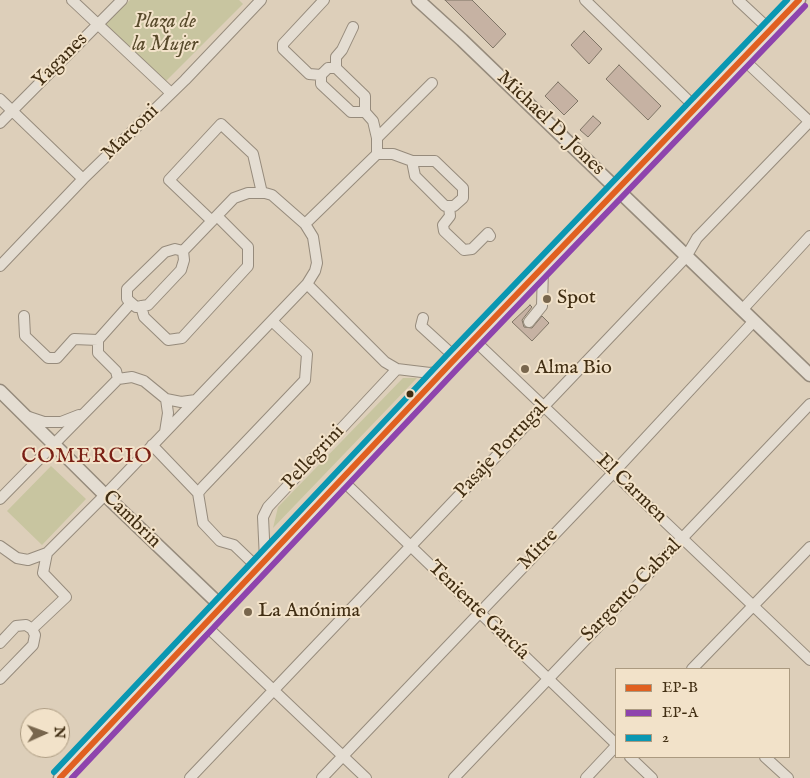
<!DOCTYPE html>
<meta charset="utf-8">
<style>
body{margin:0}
#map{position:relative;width:810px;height:778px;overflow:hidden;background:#ddcfba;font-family:"IM FELL English",serif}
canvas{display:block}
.legend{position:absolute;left:615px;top:668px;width:175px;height:90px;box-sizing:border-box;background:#f2e2c9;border:1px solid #ab9a80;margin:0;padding:6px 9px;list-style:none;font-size:15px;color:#412e13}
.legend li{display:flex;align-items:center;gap:10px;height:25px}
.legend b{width:25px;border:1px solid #ab9a80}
.north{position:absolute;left:20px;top:708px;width:50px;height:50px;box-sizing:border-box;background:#f2e2c9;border:1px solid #ab9a80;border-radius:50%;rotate:88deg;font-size:14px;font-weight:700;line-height:20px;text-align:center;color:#412e13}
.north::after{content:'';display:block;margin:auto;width:18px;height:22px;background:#78664d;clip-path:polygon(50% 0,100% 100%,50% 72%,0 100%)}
</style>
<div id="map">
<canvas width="810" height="778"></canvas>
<ul class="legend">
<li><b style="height:6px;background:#e06020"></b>EP-B</li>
<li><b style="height:6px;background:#8e44ad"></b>EP-A</li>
<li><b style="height:6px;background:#0a97b2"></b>2</li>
</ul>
<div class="north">N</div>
</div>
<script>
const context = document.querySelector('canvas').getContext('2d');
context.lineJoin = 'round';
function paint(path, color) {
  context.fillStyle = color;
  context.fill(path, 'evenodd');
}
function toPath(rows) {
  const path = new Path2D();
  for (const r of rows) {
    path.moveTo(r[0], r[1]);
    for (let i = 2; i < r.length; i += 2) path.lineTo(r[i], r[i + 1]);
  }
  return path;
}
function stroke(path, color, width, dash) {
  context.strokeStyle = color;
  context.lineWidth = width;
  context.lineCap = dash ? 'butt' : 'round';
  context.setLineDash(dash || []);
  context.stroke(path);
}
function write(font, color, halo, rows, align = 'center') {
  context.font = font + ' "IM FELL English",serif';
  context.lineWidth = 4;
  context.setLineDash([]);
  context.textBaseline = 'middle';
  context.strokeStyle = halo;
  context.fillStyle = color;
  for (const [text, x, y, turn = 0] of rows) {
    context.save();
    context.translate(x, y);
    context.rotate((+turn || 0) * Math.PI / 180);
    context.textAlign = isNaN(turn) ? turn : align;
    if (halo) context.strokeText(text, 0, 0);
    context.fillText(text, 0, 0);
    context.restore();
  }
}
paint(toPath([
 [130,0,239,0,243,4,165,82,103,26],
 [403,378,417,378,273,528,278,507],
 [51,466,86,499,42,545,7,511]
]), '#c8c5a0');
const building = toPath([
 [445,0,472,0,506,34,493,48,445,0],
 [584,31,602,49,589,64,571,45,584,31],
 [619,65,661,106,648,120,606,79,619,65],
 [558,82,578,101,564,115,545,96,558,82],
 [593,116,601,123,588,137,580,130,593,116],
 [530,305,532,307,522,320,524,327,532,328,542,316,549,323,532,341,512,322,530,305]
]);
paint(building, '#c6b2a3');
stroke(building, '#7f7566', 1);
const minor = toPath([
 [72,0,171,93],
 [585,0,696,108],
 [738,0,770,30],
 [743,59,810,122],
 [336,68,336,57,342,50,353,27],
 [321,75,309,74,283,49,283,44,324,0],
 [0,99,83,179],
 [365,112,351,112,321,84,321,75,328,68,336,68,365,96,365,112,373,121,377,138,377,154,393,154,412,161,435,161,463,188,463,198,454,206,445,206,415,176,412,161],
 [0,123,122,0],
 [377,138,432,83],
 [449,206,450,216,443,225,444,231,464,250,472,249,488,233,490,236],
 [212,221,169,180,221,124,253,154,262,193],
 [305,224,377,154],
 [0,266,83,179,185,80,261,0],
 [307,284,385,362,397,369,430,373,444,371],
 [141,306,144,317,168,340,182,338,248,266,248,247,217,216],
 [742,310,810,236],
 [24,316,25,336,48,358,57,358,74,339,98,340],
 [423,318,421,326,456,358],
 [529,322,542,306,543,268],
 [474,340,810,660],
 [118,379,116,371,98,353,98,340,131,303],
 [118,379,132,377,144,381,166,399,181,402,196,400],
 [26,416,44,422,61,422,79,415],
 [165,432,168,413,166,399],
 [152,445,198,493,203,487,305,380,307,354,272,321],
 [341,479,616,744],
 [198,493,203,523,220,541,234,545,258,568],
 [0,499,118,379],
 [0,546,17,558,28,560,47,553,105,495,307,284,315,271,317,263,313,237,305,224,272,195,265,193,248,193,234,198,183,251,184,260,181,270,148,305,136,307,127,299,127,289,165,252,175,249,183,251],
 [265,560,263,517,268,507,397,369],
 [204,624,366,778],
 [32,629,66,597,43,573,47,553],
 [0,643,16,626,26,625,32,629,35,635,33,645,0,679],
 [692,669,810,547],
 [630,757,652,778],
 [765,757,788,778],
 [190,778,686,257,697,238,810,121],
 [322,778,614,472,754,321],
 [454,778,810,404],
 [586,778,616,746]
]);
const tertiary = toPath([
 [418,0,462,40,810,375],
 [0,391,105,495,221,606],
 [60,778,452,362,799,0]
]);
stroke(minor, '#968b7c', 12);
stroke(tertiary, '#968b7c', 15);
stroke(minor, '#e4ddd2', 10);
stroke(tertiary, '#e4ddd2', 12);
stroke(toPath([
 [60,778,452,362,799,0]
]), '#e06020', 6);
stroke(toPath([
 [72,778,458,368,805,6]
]), '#8e44ad', 6);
stroke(toPath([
 [54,772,446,356,787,0]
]), '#0a97b2', 6);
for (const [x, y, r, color] of [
 [547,299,5,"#78664d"],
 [525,369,5,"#78664d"],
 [410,394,4.5,"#412e13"],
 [248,612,5,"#78664d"]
]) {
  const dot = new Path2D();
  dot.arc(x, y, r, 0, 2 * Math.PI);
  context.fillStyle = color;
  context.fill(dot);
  stroke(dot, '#f2e2c9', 2);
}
write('italic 20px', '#584a2b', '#f2e2c9', [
 ["Plaza de",165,23],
 ["la Mujer",165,46]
]);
write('20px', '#412e13', '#f2e2c9', [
 ["Yaganes",61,61,-45],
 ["Michael D. Jones",550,124,44],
 ["Marconi",131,133,-44],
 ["Pasaje Portugal",502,450,-47],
 ["Pellegrini",314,458,-47],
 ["El Carmen",631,489,44],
 ["Cambrin",131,520,44],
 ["Mitre",539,550,-46],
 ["Sargento Cabral",632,591,-46],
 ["Teniente García",478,611,44]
]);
write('20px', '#412e13', '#f2e2c9', [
 ["Spot",557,299],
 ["Alma Bio",535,369],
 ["La Anónima",258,612]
], 'left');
context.letterSpacing = '1px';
write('21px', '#7a1f14', '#f2e2c9', [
 ["COMERCIO",87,458]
]);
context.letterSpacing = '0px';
</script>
